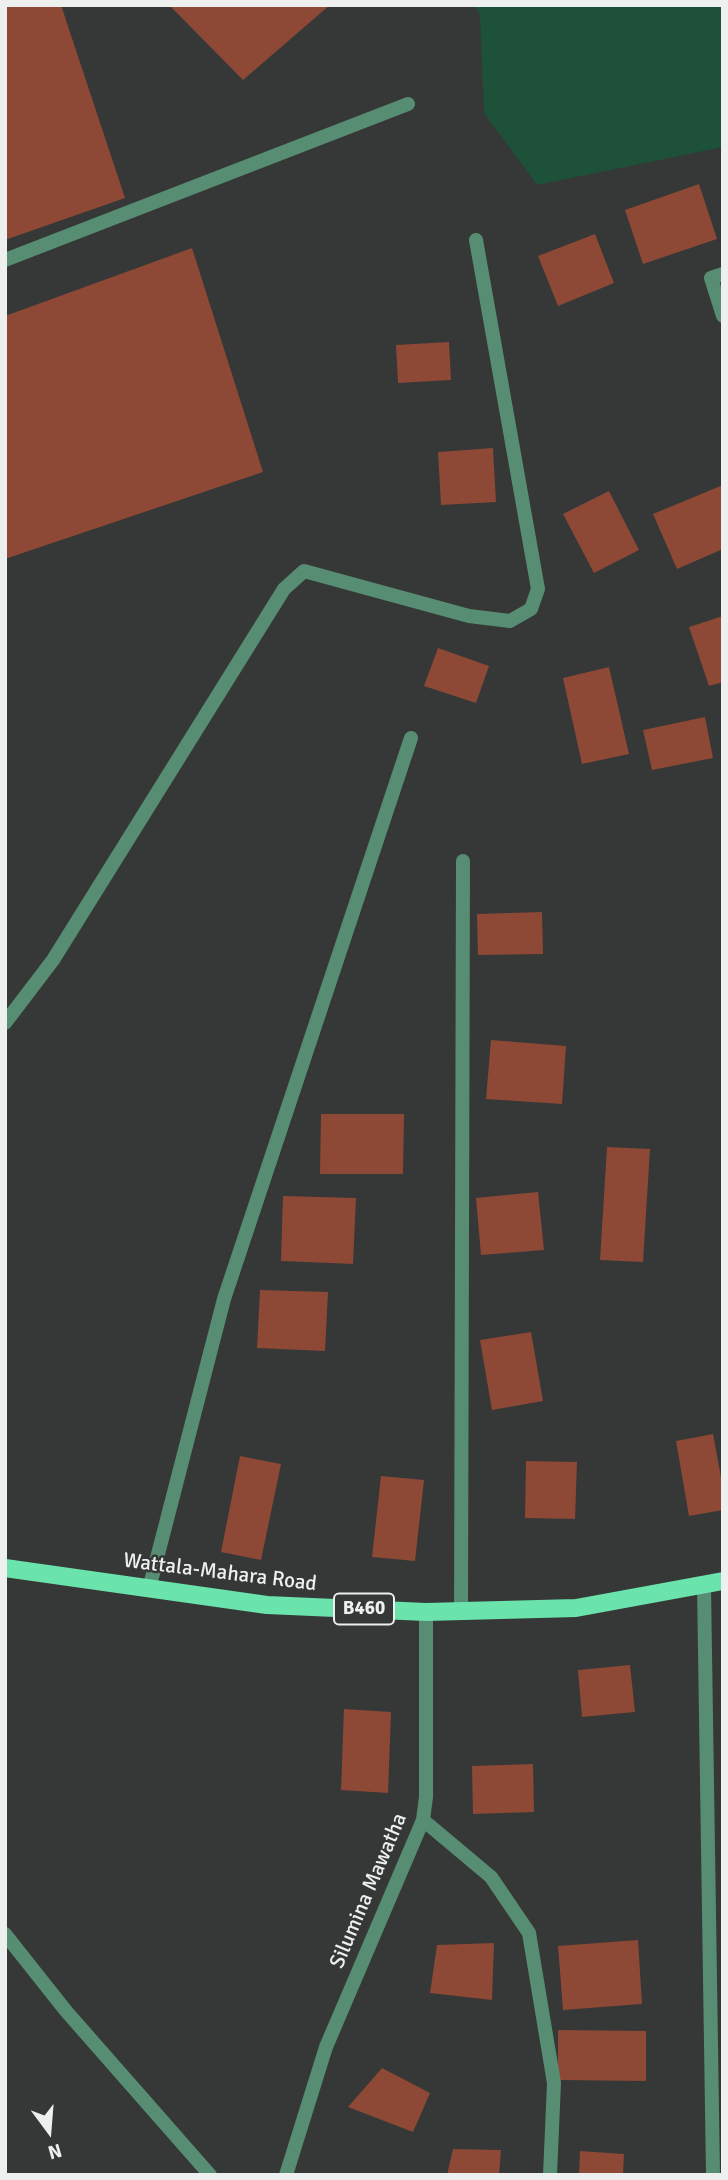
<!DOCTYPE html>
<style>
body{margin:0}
#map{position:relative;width:728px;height:2180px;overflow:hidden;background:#353836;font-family:Signika,sans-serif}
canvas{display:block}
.frame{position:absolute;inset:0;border:7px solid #eef0ef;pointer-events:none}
.north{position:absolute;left:14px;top:2096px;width:70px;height:70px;-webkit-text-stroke:5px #353836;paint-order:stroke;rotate:164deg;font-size:19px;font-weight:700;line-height:28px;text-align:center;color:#eef0ef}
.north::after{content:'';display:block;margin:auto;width:24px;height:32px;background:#eef0ef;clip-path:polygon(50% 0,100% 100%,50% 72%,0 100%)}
</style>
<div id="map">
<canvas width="728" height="2180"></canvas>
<div class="frame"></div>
<div class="north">N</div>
</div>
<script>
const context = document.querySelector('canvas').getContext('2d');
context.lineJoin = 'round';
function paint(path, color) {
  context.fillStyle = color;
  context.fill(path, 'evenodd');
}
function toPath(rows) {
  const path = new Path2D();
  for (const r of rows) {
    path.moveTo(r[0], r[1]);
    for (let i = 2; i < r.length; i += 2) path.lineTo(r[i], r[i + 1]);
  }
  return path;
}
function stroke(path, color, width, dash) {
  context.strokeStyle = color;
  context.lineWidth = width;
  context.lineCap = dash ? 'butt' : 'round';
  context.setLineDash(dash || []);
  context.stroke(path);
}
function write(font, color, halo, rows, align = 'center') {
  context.font = font + ' Signika,sans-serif';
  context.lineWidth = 5;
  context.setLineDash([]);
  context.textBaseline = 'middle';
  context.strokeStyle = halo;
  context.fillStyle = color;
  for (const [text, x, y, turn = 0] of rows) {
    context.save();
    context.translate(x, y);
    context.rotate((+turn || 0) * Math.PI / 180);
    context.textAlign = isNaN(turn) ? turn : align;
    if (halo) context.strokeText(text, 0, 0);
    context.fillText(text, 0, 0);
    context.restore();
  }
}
paint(toPath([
 [474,5,723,5,723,147,537,185,484,113,480,15]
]), '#1d513a');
paint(toPath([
 [5,5,61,5,125,198,5,240],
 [169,5,330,5,243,80],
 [699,184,717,239,643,264,625,210],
 [595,234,614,283,558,306,538,256],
 [192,248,263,472,5,559,5,316],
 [449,342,451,380,398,383,396,345],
 [493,448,496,502,441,505,438,452],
 [723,485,723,549,677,569,653,514],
 [609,491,639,550,594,573,563,514],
 [723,616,723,682,709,686,689,627],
 [438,648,489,666,476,703,424,686],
 [609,667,629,754,582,764,563,678],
 [705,717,713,758,652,770,643,730],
 [542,912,543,954,478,955,477,914],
 [491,1040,566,1046,562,1104,486,1099],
 [321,1114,404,1114,403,1174,320,1174],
 [607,1147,650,1149,643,1262,600,1260],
 [538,1192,544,1250,481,1255,476,1198],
 [283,1196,356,1198,353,1264,281,1261],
 [260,1290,328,1292,325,1351,257,1348],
 [531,1332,543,1401,492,1410,480,1340],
 [713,1434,723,1488,723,1510,689,1516,676,1441],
 [240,1456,281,1464,261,1560,221,1552],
 [526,1461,577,1462,575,1519,525,1518],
 [381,1476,424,1480,415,1561,372,1557],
 [630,1665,635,1712,582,1717,578,1670],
 [344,1709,391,1712,388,1793,341,1790],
 [533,1764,534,1812,473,1814,472,1766],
 [638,1940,642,2004,563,2010,558,1946],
 [494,1943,492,2000,430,1993,437,1945],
 [558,2030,646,2031,646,2081,558,2080],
 [382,2068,430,2093,413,2132,348,2107],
 [453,2149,501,2150,499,2175,447,2175],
 [580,2151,624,2154,623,2175,579,2175]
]), '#8d4836');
stroke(toPath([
 [5,260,408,104],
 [723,274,711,278,723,316],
 [5,1023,53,960,284,589,304,571,469,616,510,621,531,609,538,589,476,240],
 [704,1586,713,2175],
 [149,1589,224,1299,411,738],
 [461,1612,463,861],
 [423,1820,491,1877,529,1933,554,2083,550,2175],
 [5,1934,66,2011,210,2175],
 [286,2175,326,2047,423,1820,426,1797,426,1612]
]), '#578d72', 14);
stroke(toPath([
 [5,1568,267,1605,426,1612,576,1608,723,1581]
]), '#6be3ac', 18);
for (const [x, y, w] of [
 [364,1609,60]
]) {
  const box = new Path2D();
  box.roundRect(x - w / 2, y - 15.5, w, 31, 5);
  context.fillStyle = '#353836';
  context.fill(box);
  stroke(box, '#eef0ef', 2);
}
write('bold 19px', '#eef0ef', null, [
 ["B460",364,1609]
]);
write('21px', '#eef0ef', '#353836', [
 ["Wattala-Mahara Road",220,1573,7],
 ["Silumina Mawatha",369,1891,-67]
]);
</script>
